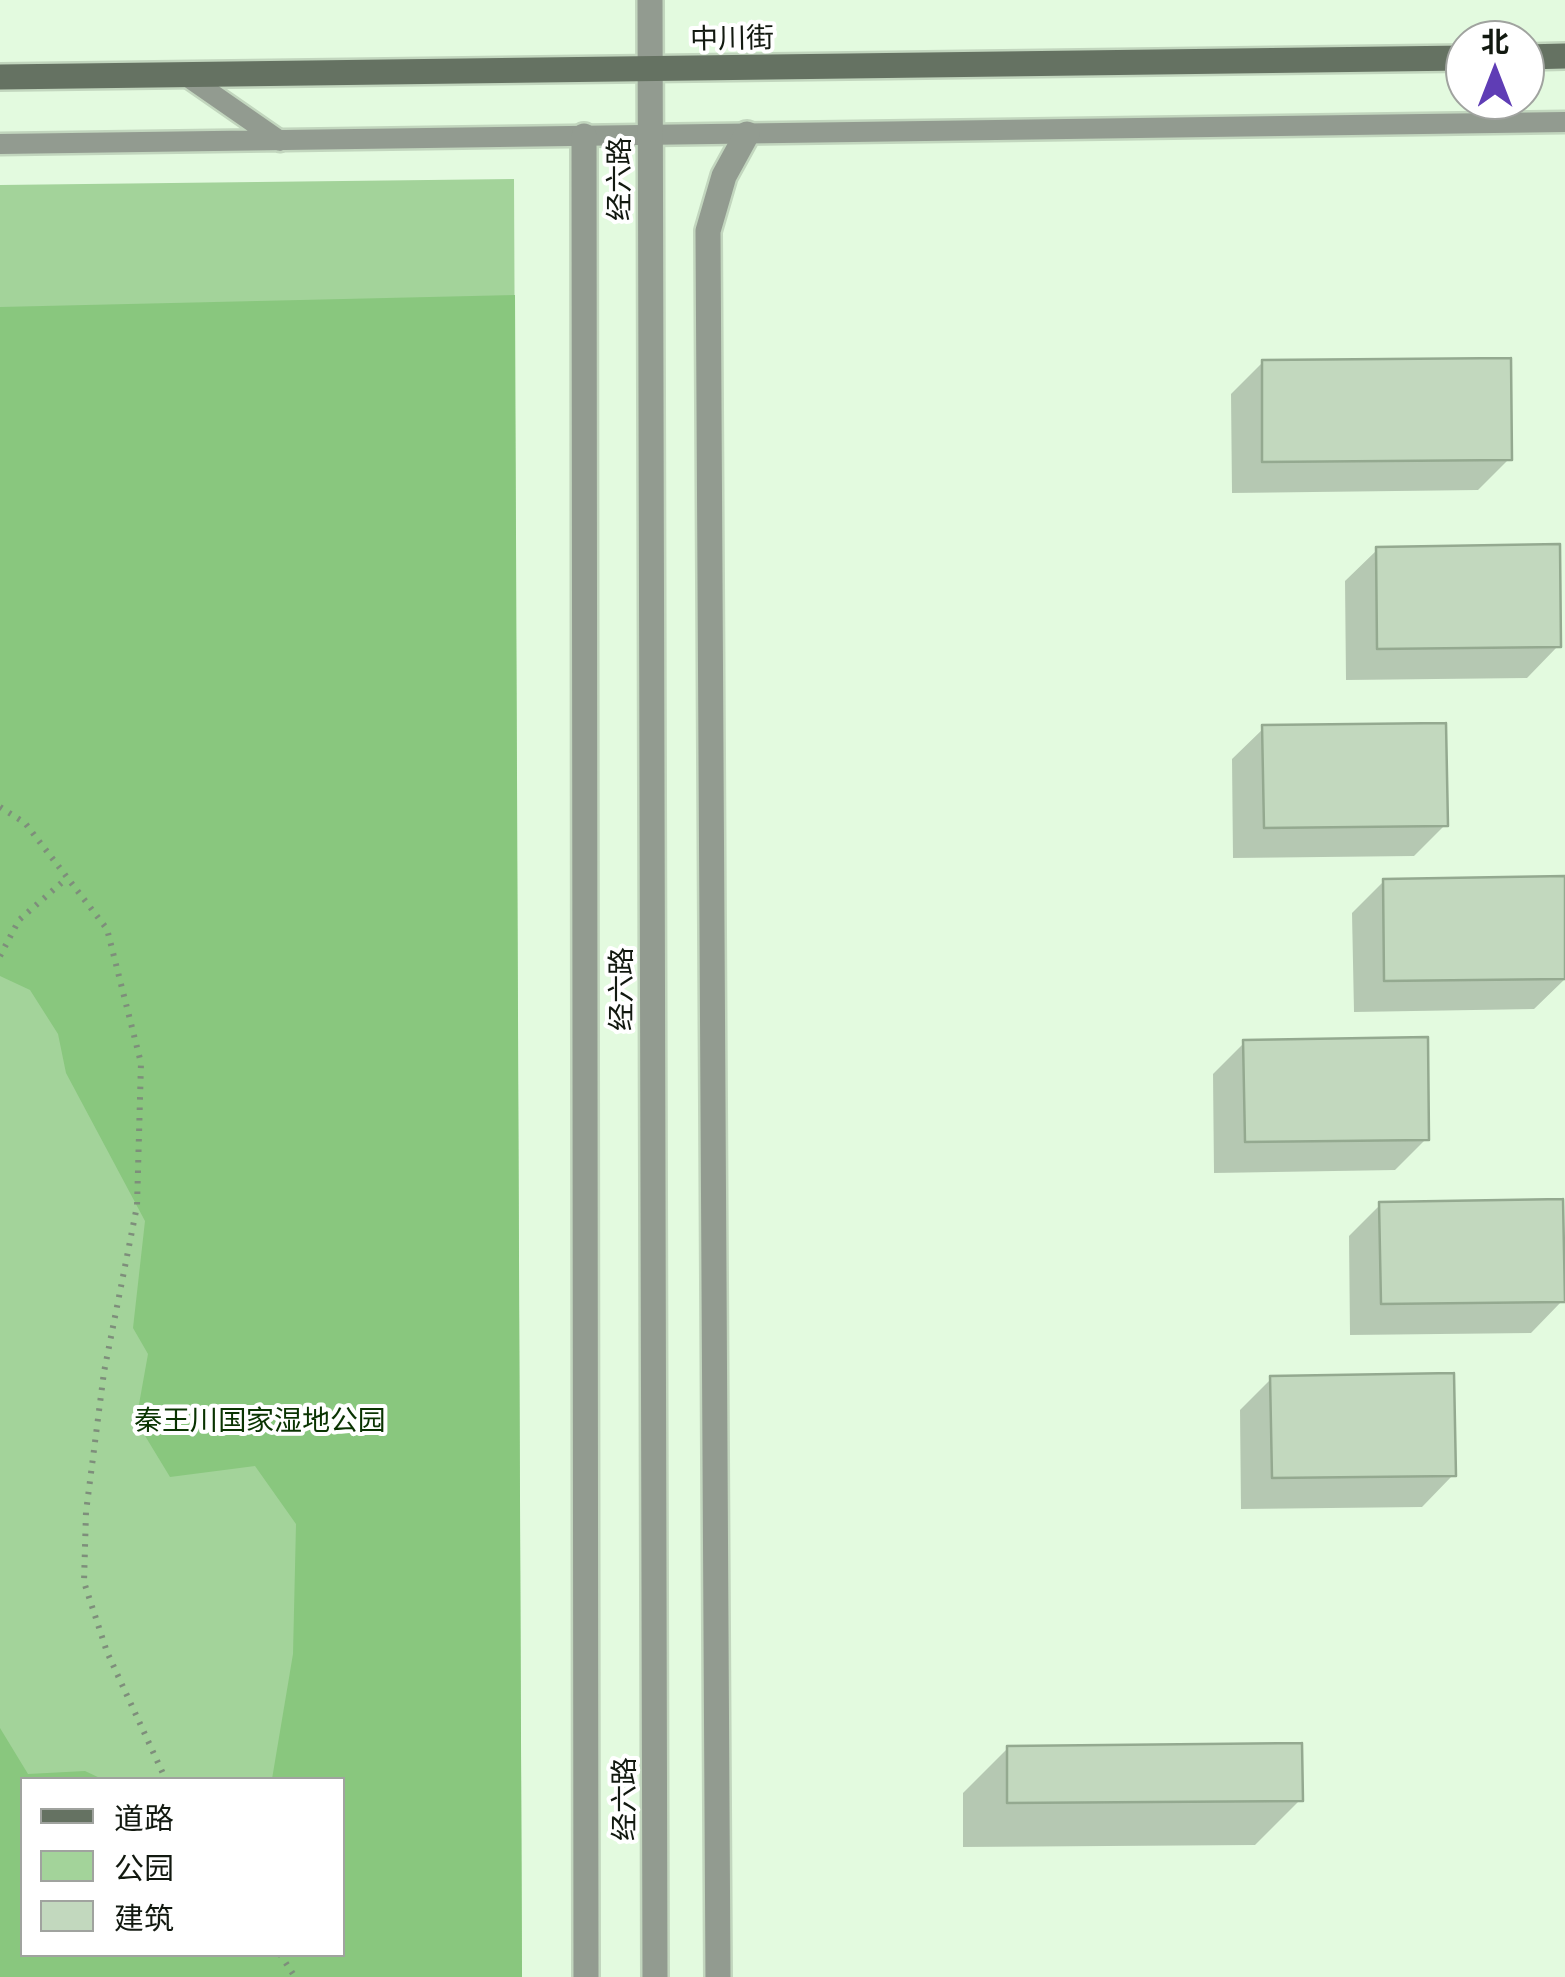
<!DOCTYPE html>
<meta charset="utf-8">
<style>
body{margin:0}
#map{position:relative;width:1565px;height:1977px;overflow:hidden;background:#e3fadf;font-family:"Golos Text","Noto Sans SC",sans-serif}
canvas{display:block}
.legend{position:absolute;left:20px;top:1777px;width:325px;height:180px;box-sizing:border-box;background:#fff;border:2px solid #a0a39f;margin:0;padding:12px 18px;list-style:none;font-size:30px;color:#121910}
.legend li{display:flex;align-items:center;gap:20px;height:50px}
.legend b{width:50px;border:2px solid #a0a39f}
.north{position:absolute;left:1445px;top:20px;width:100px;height:100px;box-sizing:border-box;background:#fff;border:2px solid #a0a39f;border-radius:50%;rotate:0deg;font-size:28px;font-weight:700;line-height:40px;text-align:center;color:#121910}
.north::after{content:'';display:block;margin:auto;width:35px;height:45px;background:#5f3db5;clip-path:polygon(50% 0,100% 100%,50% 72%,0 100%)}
</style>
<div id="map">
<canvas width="1565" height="1977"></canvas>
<ul class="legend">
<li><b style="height:12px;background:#657262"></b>道路</li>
<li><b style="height:28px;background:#a3d39a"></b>公园</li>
<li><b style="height:28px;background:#c2d8be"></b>建筑</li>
</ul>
<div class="north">北</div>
</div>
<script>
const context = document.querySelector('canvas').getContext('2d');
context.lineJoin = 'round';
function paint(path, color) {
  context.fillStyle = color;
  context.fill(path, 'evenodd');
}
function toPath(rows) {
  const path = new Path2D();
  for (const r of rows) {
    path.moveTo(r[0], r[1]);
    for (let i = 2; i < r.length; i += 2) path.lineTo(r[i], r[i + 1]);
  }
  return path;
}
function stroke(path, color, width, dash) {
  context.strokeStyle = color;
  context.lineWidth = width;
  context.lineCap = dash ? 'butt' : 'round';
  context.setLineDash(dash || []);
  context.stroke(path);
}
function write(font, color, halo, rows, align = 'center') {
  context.font = font + ' "Golos Text","Noto Sans SC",sans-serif';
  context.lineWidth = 8;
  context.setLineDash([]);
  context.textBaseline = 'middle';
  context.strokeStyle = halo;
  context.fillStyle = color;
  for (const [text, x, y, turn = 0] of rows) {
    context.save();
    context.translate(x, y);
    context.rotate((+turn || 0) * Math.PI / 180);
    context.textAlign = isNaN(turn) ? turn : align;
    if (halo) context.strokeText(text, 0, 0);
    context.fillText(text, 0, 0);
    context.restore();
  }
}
paint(toPath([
 [514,179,522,1977,0,1977,0,185],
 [22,1780,342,1780,342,1954,22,1954]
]), '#a3d39a');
paint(toPath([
 [515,295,522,1977,0,1977,0,1728,28,1774,85,1771,102,1779,22,1780,22,1954,342,1954,342,1780,272,1779,293,1654,296,1524,255,1466,170,1477,136,1421,148,1354,133,1328,145,1221,66,1073,58,1034,30,990,0,976,0,307]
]), '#89c77e');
paint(toPath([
 [1263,362,1509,459,1478,490,1232,493,1231,394],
 [1377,550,1558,646,1527,678,1346,680,1345,581],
 [1264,728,1445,825,1414,856,1233,858,1232,759],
 [1384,881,1565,979,1534,1009,1354,1012,1352,913],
 [1245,1042,1426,1139,1395,1170,1214,1173,1213,1074],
 [1380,1205,1562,1301,1531,1333,1350,1335,1349,1236],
 [1271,1379,1453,1475,1422,1507,1241,1509,1240,1410],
 [1008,1748,1300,1800,1255,1845,963,1847,963,1793]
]), '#0003');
const building = toPath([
 [1511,358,1512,460,1262,462,1262,360,1511,358],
 [1560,544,1561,647,1377,649,1376,547,1560,544],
 [1446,723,1448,826,1264,828,1262,725,1446,723],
 [1565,876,1565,979,1384,981,1383,879,1565,876],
 [1428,1037,1429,1140,1245,1142,1243,1040,1428,1037],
 [1563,1199,1565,1302,1381,1304,1379,1202,1563,1199],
 [1454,1373,1456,1476,1272,1478,1270,1376,1454,1373],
 [1302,1743,1303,1801,1007,1803,1007,1746,1302,1743]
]);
paint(building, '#c2d8be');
stroke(building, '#94a990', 2.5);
const service = toPath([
 [185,75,280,141],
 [0,144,1565,122]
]);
const minor = toPath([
 [584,136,586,1977],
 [718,1977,708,231,724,176,747,134]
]);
const tertiary = toPath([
 [650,0,655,1977]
]);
const secondary = toPath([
 [1525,57,1565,56],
 [0,77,1465,58]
]);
stroke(service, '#c2d6be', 25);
stroke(minor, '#c2d6be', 30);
stroke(tertiary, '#c2d6be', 30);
stroke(secondary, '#c2d6be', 30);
stroke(toPath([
 [0,807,25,823,107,929,141,1063,137,1206,104,1372,86,1512,84,1582,107,1652,166,1780],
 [0,956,19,920,67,878],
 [280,1954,295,1977]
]), '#7e8e7b', 6, [2.5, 8]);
stroke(service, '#929b90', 20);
stroke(minor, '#929b90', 25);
stroke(tertiary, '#929b90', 25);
stroke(secondary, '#657262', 25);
write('28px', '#121910', '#fff', [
 ["中川街",732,39,-1],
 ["经六路",620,179,-90],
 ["经六路",622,989,-90],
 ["经六路",625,1799,-90]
]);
write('28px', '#093301', '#fff', [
 ["秦王川国家湿地公园",260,1421]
]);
</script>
